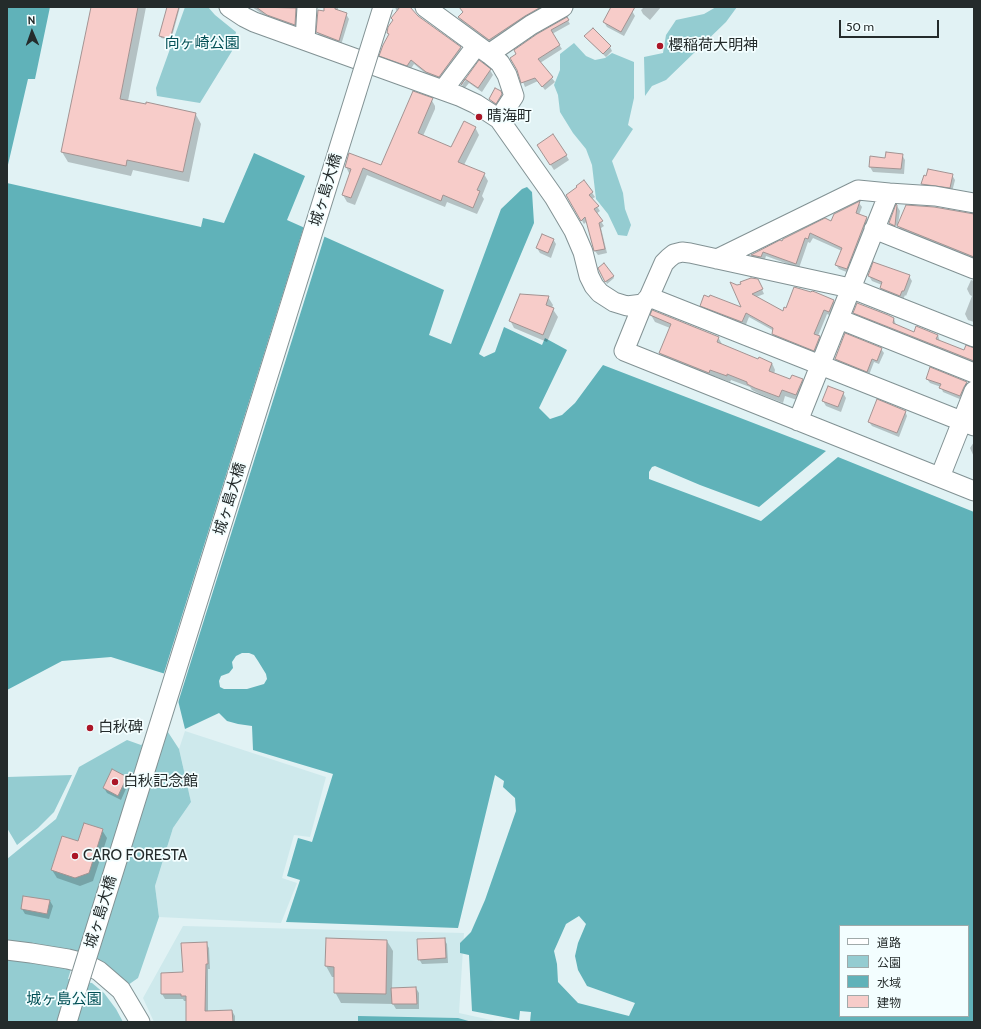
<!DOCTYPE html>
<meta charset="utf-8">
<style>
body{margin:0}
#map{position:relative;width:981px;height:1029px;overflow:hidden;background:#e1f2f4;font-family:Cabin,"Noto Sans JP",sans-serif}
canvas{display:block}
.frame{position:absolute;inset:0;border:8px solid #242b2b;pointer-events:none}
.legend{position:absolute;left:839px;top:925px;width:130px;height:92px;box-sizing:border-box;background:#f3feff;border:1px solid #a0aaaa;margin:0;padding:5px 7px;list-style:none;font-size:12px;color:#242b2b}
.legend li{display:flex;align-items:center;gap:8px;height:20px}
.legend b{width:20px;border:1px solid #a0aaaa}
.north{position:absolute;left:12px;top:12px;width:40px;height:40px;-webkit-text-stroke:3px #f3feff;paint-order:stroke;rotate:358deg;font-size:11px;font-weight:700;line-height:16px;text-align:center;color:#242b2b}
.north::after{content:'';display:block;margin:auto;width:14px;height:18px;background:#242b2b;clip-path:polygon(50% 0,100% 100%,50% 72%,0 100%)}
.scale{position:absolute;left:839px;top:20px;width:100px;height:18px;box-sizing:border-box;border:2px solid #242b2b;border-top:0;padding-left:5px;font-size:12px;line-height:14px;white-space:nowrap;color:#242b2b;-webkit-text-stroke:3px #f3feff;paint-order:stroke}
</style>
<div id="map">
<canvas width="981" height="1029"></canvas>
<div class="frame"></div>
<ul class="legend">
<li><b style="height:5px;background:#fff"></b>道路</li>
<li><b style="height:11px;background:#94ccd1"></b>公園</li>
<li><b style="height:11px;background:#60b2b9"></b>水域</li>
<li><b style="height:11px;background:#f7ccc9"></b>建物</li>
</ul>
<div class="north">N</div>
<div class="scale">50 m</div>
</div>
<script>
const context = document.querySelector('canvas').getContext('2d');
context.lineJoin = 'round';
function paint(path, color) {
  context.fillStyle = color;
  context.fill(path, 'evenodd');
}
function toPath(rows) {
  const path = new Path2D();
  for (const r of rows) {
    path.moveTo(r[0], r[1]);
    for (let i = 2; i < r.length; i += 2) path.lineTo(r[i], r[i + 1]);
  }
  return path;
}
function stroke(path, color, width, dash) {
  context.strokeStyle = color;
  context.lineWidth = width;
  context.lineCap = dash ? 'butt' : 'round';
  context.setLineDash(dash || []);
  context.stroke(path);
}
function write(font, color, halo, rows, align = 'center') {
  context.font = font + ' Cabin,"Noto Sans JP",sans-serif';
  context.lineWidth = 3.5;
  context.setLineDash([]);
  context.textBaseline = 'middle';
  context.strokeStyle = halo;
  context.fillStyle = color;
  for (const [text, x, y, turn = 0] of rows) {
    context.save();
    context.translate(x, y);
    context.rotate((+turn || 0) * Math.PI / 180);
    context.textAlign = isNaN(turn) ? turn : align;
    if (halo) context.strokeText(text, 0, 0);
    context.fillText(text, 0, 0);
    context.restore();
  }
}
paint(toPath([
 [185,731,326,777,310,837,294,835,282,878,297,883,281,923,159,917,155,886,173,828,191,802,179,749],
 [183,926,464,933,459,1013,500,1022,154,1022,143,998]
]), '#cee9ec');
paint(toPath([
 [185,7,208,7,215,15,236,32,232,51,200,103,157,96,156,88],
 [716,7,737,7,726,22,666,80,652,86,645,96,644,57,663,53,666,35,676,20,704,14],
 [574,43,586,56,595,60,605,58,612,53,634,62,634,98,628,125,633,129,612,161,623,193,625,209,631,225,627,236,618,235,608,214,596,199,592,165,586,149,573,133,560,112,558,95,554,85,560,70,560,54],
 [164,726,179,749,191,802,173,828,155,886,159,917,138,978,121,990,112,981,7,950,7,859,56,819,79,767,127,740,141,745],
 [72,775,54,812,38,828,17,845,7,828,7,777],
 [7,957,71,969,68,979,92,983,104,993,116,1009,123,1022,7,1022]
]), '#94ccd1');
paint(toPath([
 [7,7,50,7,35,79,28,79,7,169],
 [254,153,305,176,287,220,444,290,429,335,451,344,501,209,522,189,527,187,532,192,534,223,479,354,484,357,495,352,504,327,542,345,545,338,567,350,539,408,550,419,562,415,575,403,603,365,826,451,759,507,700,485,655,466,652,467,649,472,649,479,761,521,838,457,974,512,974,1022,530,1022,531,1012,520,1011,519,1020,472,1011,469,955,460,953,460,943,471,932,485,900,516,811,515,798,503,787,504,781,495,775,458,928,286,922,300,880,287,876,298,838,312,842,333,774,253,750,252,726,238,724,227,721,219,713,185,729,172,676,111,657,62,661,7,690,7,183,201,227,203,218,224,223],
 [242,653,249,653,254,655,258,661,266,674,267,679,264,684,247,689,224,689,220,687,219,681,221,676,229,673,233,668,232,662,236,656],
 [840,926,968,926,968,1016,840,1016],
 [358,1016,458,1018,472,1022,358,1022]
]), '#60b2b9');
paint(toPath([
 [304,226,325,235,177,706,170,678,163,676],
 [579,916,586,924,578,943,575,956,578,970,587,986,635,1003,629,1016,578,1003,558,982,557,964,554,951,566,924]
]), '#e1f2f4');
paint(toPath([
 [92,7,146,7,128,101,195,113,201,124,189,182,133,170,131,176,68,162,62,152],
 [168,7,180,7,171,40,161,38,160,35],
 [252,7,300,7,297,29,271,20],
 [325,7,338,7,338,11,346,14,349,19,341,45,321,37,317,32,325,12],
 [395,7,409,7,418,17,461,48,463,53,442,82,430,77,414,64,410,70,383,60,380,55,389,35,388,33,394,21,397,12],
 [459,7,549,7,492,44,461,21,459,18,464,13],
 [612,7,626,7,632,11,635,16,624,36,607,27,604,22],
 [644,7,661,7,650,20,643,14,641,10],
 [567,19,570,24,552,34,562,49,540,63,555,82,545,90,538,81,525,87,518,69,517,55,515,51],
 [585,36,610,47,612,51,606,57,588,40],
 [479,62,490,70,493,75,482,92,469,83,464,89,462,85],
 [500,92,503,97,499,108,493,104,490,99],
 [431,99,435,106,435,109,423,136,452,148,475,127,479,135,464,165,484,174,488,181,482,196,484,199,477,214,447,202,445,207,367,175,355,205,347,202,343,195,350,175,346,167,382,166],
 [541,150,566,155,569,160,554,170],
 [902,155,905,160,904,174,873,172,870,167,871,157,886,159],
 [952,175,955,180,952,192,925,189,922,184,927,177],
 [584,181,595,197,592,199,600,211,596,214,604,226,601,228,607,253,598,255,595,251,587,221,584,224,567,196],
 [859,203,862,207,859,215,867,218,869,223,849,273,839,269,836,265,842,251,813,238,810,243,808,242,799,268,766,256,764,262,755,259,752,255,832,222,835,215],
 [897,206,900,211,898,224,974,215,974,261,901,232,899,228,900,227,893,224,893,226,898,228,898,230,893,228,890,223],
 [553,239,556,244,551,258,540,253,537,248],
 [600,268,613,276,614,278,607,284],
 [869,276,909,276,912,281,906,296,905,295,903,300,884,293,881,288,882,285,872,281],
 [971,280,974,281,974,322,968,320,965,314,972,296,970,295,967,289],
 [760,285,764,294,756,297,783,312,833,301,836,306,831,316,827,314,818,336,822,342,817,355,776,339,773,334,774,331,749,317,745,327,704,310,702,305,743,308,737,286],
 [548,297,553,305,552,308,558,317,547,342,514,328,510,320],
 [854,313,894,319,896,325,915,333,938,335,940,342,974,356,974,365,857,318],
 [651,315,718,337,722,344,722,346,759,361,772,363,775,370,774,374,791,380,802,380,806,387,800,401,785,396,783,403,760,394,752,390,750,387,731,380,730,382,714,376,713,379,664,360,660,353,670,328,655,322],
 [881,349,884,353,879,364,874,362,869,375,838,363,836,359],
 [931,369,967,383,969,387,962,400,943,392,941,387,930,383,927,379],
 [843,393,846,398,841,412,826,406,823,401],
 [905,411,907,416,899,437,872,426,869,422],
 [974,442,974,457,970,448],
 [126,777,129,782,121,800,107,793,104,788],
 [102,830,107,838,93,881,80,886,57,878,52,870,79,842],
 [50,901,53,906,49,919,25,914,22,909],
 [444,939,447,944,448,963,422,964,419,959],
 [387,941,393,951,392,989,416,988,419,993,419,1009,396,1009,393,1004,341,1003,335,992,335,977,332,977,326,966],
 [206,943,209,948,210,969,208,969,208,1012,232,1011,235,1016,235,1022,187,1022,187,1001,184,1001,183,999,165,999,162,994,184,973]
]), '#0003');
const building = toPath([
 [91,7,138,7,120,99,146,104,146,102,196,113,183,172,127,160,126,166,61,152,91,7],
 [167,7,179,7,170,39,159,36,167,7],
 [256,7,296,8,295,25,267,15,256,7],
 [324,7,335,7,335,9,347,13,339,41,316,32,318,10,324,11,324,7],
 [400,7,410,7,418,16,461,47,439,77,426,72,411,60,407,66,379,56,383,45,389,34,387,33,388,27,393,20,391,18,400,7],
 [459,7,541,7,525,16,489,40,458,17,463,12,459,7],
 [611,7,635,7,621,32,603,22,611,7],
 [567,17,569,20,551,30,560,45,538,59,553,77,542,87,535,78,521,83,517,70,510,58,516,54,514,50,537,34,567,17],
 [593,28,611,46,603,54,584,36,593,28],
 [479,60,491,69,478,88,465,79,461,85,479,60],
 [495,88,501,91,502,94,496,104,489,99,495,88],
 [413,91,433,98,418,133,451,147,464,121,476,127,458,162,485,173,477,190,480,191,473,208,443,195,441,201,363,168,351,198,342,195,351,169,345,167,349,153,381,165,413,91],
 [553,134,567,155,550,165,537,145,553,134],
 [886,152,903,154,901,169,869,167,870,156,885,158,886,152],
 [928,169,953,174,950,188,921,184,924,175,926,176,928,169],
 [584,180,593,192,589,195,599,206,594,209,603,221,599,223,605,249,594,251,585,217,581,221,566,195,577,187,576,186,584,180],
 [860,201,856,213,867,217,847,269,835,265,842,248,810,233,808,239,805,238,796,264,763,252,761,257,751,255,780,240,782,241,783,239,825,218,831,221,834,214,860,201],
 [896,204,897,205,895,226,889,223,896,204],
 [906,205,934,207,974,214,974,257,897,226,906,205],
 [542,234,554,239,548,253,536,248,542,234],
 [873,262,910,275,904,291,902,291,900,296,880,288,882,282,868,276,873,262],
 [604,263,614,276,605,282,598,268,604,263],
 [751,278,758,279,763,289,752,294,783,311,784,307,786,308,794,287,811,292,812,291,815,292,834,300,829,312,824,310,814,334,820,336,814,351,772,334,773,328,746,313,742,322,700,306,704,295,709,297,710,295,741,307,730,282,737,285,741,284,740,282,751,278],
 [520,294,549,296,546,305,554,308,543,335,509,321,520,294],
 [857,303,888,315,894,318,893,323,914,332,916,326,938,335,936,339,964,350,966,345,974,348,974,361,853,313,857,303],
 [652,310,719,337,717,342,758,359,759,357,772,363,769,371,790,379,792,375,803,379,796,395,782,390,779,397,755,388,747,384,747,382,727,374,727,376,710,370,709,373,659,353,671,324,650,315,652,310],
 [845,333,882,348,877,361,872,359,867,372,835,359,845,333],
 [930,367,967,382,964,387,960,396,939,388,941,384,926,379,930,367],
 [828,386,844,392,838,407,822,401,828,386],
 [877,399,906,411,897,433,868,422,877,399],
 [112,769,127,777,118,796,103,788,112,769],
 [84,823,103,829,89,873,75,878,51,870,62,836,78,841,84,823],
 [23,896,50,900,47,914,21,909,23,896],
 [326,938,387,940,386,994,334,993,334,967,325,966,326,938],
 [445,938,446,958,418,960,417,939,445,938],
 [207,942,208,964,206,964,205,1011,232,1010,233,1022,186,1022,186,996,181,996,181,994,161,994,161,973,183,972,181,943,207,942],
 [416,987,417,1004,392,1004,391,988,416,987]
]);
paint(building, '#f7ccc9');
stroke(building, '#a39392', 1);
const minor = toPath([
 [229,7,244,17,254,22,459,96,476,104,499,119,554,197,574,231,583,252,589,276,594,286,600,293,614,302,627,306,643,304,649,297,664,263,669,258,674,254,682,252,690,253,850,288,974,337],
 [425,7,489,54,500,63,507,75,514,96,499,119],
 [305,40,307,7],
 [489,54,531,25,563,7],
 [443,90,477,45],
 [874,229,974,269],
 [717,259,858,190,889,193],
 [649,297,974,426],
 [643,304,624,351,974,491],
 [839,319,974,373],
 [798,421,889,193,935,196,974,203],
 [940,477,974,391],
 [7,950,31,953,68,959,84,963,99,971,121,990,140,1022],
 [67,1022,76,992]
]);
stroke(minor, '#829294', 21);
stroke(minor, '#fff', 19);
const minorBridge = toPath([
 [76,992,383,7]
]);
stroke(minorBridge, '#829294', 21, []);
stroke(minorBridge, '#fff', 19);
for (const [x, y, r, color] of [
 [660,46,4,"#ab1627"],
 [479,117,4,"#ab1627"],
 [90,728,4,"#ab1627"],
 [115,782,4,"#ab1627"],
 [75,856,4,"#ab1627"]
]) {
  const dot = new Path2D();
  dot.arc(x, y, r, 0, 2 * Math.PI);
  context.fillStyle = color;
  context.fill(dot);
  stroke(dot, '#f3feff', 1.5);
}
write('15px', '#014f55', '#f3feff', [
 ["向ヶ崎公園",202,44],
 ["城ヶ島公園",64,1000]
]);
write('15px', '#242b2b', '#f3feff', [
 ["櫻稲荷大明神",668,46],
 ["晴海町",487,117],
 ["白秋碑",98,728],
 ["白秋記念館",123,782],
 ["CARO FORESTA",83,856]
], 'left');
write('15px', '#242b2b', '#f3feff', [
 ["城ヶ島大橋",326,190,-73],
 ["城ヶ島大橋",230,499,-73],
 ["城ヶ島大橋",101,912,-73]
]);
</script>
